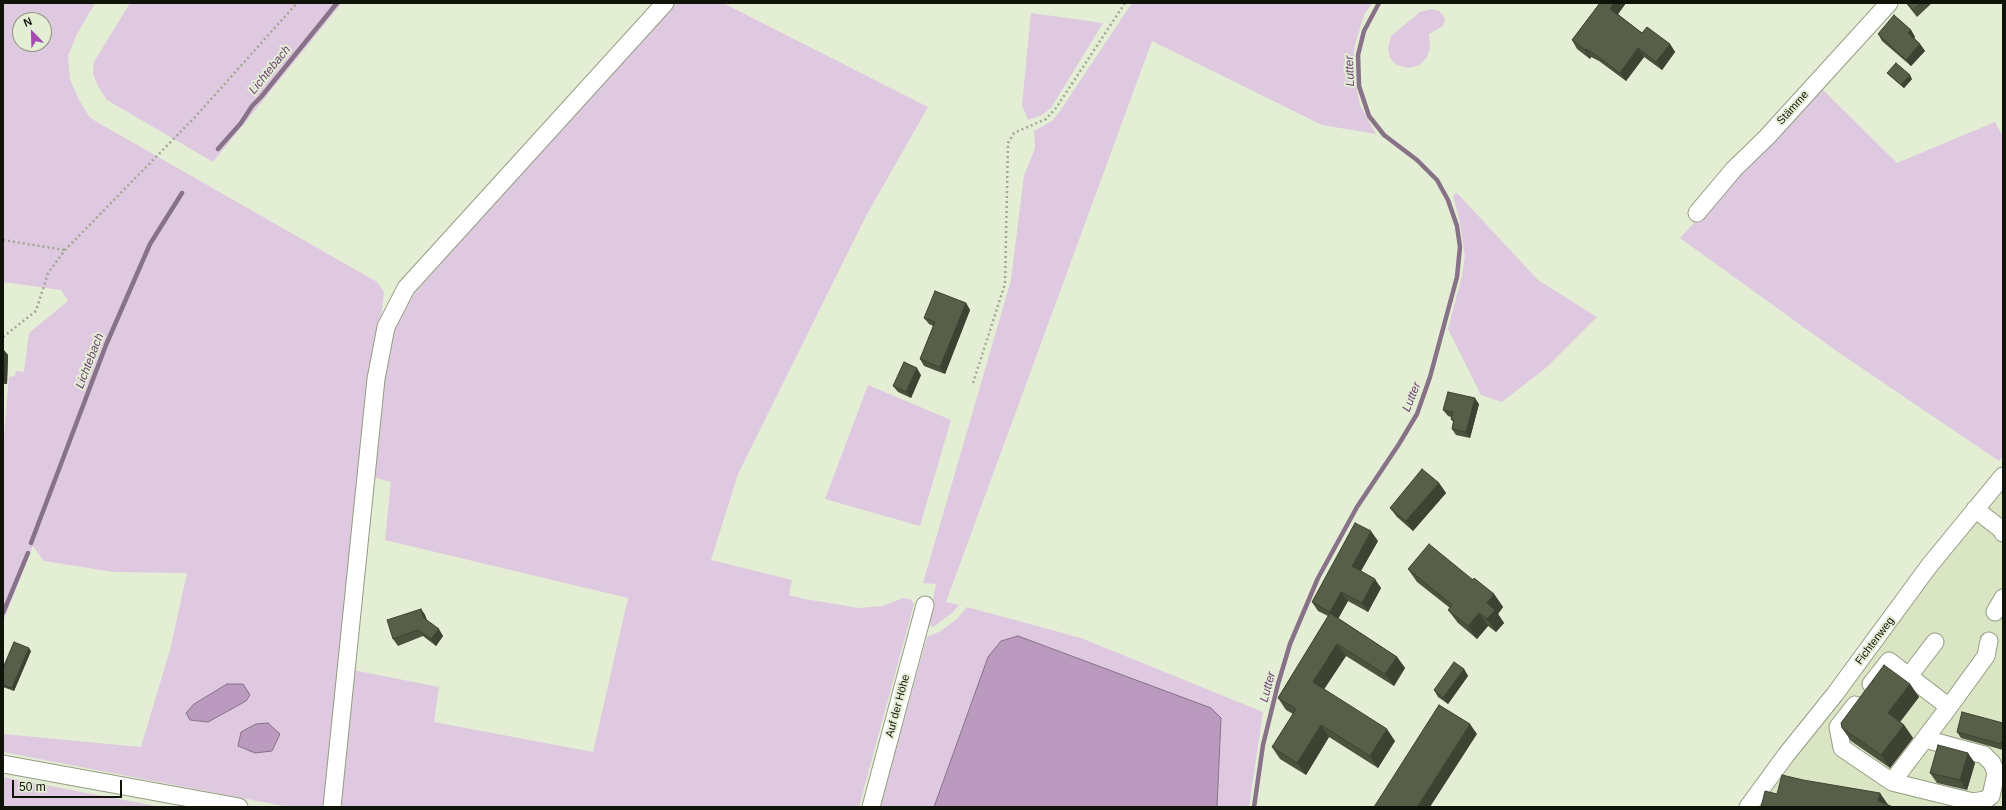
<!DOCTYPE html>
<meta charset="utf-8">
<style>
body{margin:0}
#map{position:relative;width:2006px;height:810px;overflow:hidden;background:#e4eed4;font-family:Arial,sans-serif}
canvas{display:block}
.frame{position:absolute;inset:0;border:4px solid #10130a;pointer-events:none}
.north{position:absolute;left:12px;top:12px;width:40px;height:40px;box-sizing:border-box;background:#e4eed4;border:1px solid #8f9683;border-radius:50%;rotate:337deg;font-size:11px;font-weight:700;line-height:16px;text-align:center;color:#10130a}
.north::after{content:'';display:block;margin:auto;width:14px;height:18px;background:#a649b3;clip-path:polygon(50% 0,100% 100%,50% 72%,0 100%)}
.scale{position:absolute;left:12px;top:780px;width:110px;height:18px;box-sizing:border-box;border:2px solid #10130a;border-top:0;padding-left:5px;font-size:12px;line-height:14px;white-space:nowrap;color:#10130a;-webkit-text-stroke:3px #e4eed4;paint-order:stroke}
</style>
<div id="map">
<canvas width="2006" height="810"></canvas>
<div class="frame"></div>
<div class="north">N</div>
<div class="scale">50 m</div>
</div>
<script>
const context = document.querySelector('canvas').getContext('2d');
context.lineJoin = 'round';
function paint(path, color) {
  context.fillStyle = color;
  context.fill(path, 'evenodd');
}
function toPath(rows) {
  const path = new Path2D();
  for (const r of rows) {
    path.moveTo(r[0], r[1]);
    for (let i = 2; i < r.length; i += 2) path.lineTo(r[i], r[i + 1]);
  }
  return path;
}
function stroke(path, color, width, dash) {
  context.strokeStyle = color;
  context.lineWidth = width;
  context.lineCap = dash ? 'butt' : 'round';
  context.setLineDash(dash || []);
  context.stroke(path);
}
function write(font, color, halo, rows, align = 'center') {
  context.font = font + ' Arial,sans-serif';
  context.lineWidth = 4;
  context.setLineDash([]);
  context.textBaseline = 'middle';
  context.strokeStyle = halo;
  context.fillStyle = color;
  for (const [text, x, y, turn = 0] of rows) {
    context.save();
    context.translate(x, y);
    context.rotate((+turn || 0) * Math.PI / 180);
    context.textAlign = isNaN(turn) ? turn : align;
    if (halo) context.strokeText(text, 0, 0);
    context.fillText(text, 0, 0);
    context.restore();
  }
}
paint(toPath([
 [2003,489,2003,807,1756,807,1918,593]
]), '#d9e5c3');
paint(toPath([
 [3,3,95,3,77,34,68,56,70,79,79,100,90,118,377,282,384,292,382,311,369,378,324,807,289,807,3,752,3,734,141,747,170,650,187,573,114,572,44,561,33,546,3,622,3,448,9,377,15,376,16,371,24,372,29,333,68,301,61,290,3,282],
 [20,20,44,20,44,44,20,44],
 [130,3,342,3,213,162,107,100,98,86,93,74,94,62],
 [674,3,723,3,928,107,866,216,738,474,711,560,792,580,789,595,805,599,859,608,883,606,903,598,910,599,914,604,859,807,339,807,353,670,439,687,434,722,593,752,628,598,385,540,391,482,373,477,386,368,395,328,413,295],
 [1132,3,1372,3,1364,15,1355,45,1352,65,1360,105,1376,134,1322,125,1152,41,946,602,959,605,952,613,933,627,928,625,936,584,923,583,1011,280,1024,176,1035,148,1034,131,1052,121,1060,111],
 [1431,9,1439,11,1445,18,1443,26,1429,34,1430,48,1427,57,1420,65,1409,68,1397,65,1390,58,1388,48,1391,36,1420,12],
 [1031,13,1103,23,1051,108,1042,115,1028,120,1022,105],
 [1820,87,1897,163,1995,122,2003,137,2003,456,1999,461,1838,352,1680,238],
 [1457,193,1538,280,1597,317,1547,367,1502,402,1481,395,1448,329,1462,276,1465,256,1460,223,1453,195],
 [868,385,951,420,920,526,825,499],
 [967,607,1081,638,1263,712,1249,807,1217,807,1221,719,988,657,934,807,880,807,927,637,941,631,957,619],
 [3,777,161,807,3,807]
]), '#dec9e0');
const water = toPath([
 [1018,636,1211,708,1221,718,1217,807,934,807,988,657,1001,641,1018,636],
 [227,684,243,684,250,695,246,701,208,722,190,720,186,713,194,704,227,684],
 [268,723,280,734,272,751,255,753,238,746,241,732,256,724,268,723]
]);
paint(water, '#ba9abe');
stroke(water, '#877288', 1);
stroke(toPath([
 [218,149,241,123,252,106,261,97,337,3],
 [31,543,106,345,150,244,182,193],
 [3,613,28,553],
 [1254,807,1263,745,1278,684,1290,644,1318,578,1357,507,1399,444,1417,414,1430,377,1457,277,1460,247,1457,226,1448,200,1437,180,1417,160,1384,135,1369,116,1359,86,1358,55,1364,31,1379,3]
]), '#877288', 4.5);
const minor = toPath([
 [1697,213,1734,169,1767,137,1889,3],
 [1975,509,2002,530,2003,533],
 [1995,612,2003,598],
 [1909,676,1935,642],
 [1871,684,1889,661,1949,707],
 [1855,705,1838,727,1842,748,1892,782,1973,802,1985,800,1991,796,1996,773,1992,763,1984,755,1925,739],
 [3,764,239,807],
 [1892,782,1949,707,1986,656,1989,641],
 [332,807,376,379,386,327,406,288,665,3],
 [871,807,925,605],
 [1748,807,1786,755,1835,694,1929,566,2003,476]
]);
stroke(minor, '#949d84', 19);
stroke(toPath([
 [3,240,65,250],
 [3,337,36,311,48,273,65,250,196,116,297,3],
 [973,383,1005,284,1008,143,1014,133,1046,119,1056,108,1125,3]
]), '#a0a893', 2.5, [2, 3]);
stroke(minor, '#fff', 17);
paint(toPath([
 [1598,3,1626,3,1618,14,1642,33,1670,44,1675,52,1662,70,1644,57,1626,81,1599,61,1591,57,1590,59,1577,49,1572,40,1599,4],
 [1906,3,1932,3,1917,17],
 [1911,30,1915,37,1914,38,1920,44,1925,51,1911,66,1882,41,1878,34],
 [1887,73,1912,79,1904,88,1890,76],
 [966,303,970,310,945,374,924,366,920,359,933,326,929,324,924,318],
 [3,349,8,355,7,384,3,384],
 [921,375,911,398,898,392,893,386],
 [1479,404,1470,438,1456,435,1452,429,1453,422,1451,419,1451,417,1448,416,1443,410],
 [1439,483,1446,493,1413,531,1397,517,1390,508],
 [1378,541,1361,571,1381,588,1368,612,1348,601,1338,618,1397,657,1405,668,1394,686,1346,656,1324,689,1395,741,1378,768,1329,737,1306,775,1280,759,1272,747,1293,714,1286,710,1278,698,1328,616,1318,611,1312,602],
 [1408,569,1473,580,1494,594,1503,607,1498,614,1504,623,1496,632,1488,626,1477,639,1458,623,1448,610,1450,608,1417,582],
 [421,609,425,615,427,620,443,636,436,646,423,636,398,646,393,639],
 [31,651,14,691,3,687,3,668],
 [1464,669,1468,676,1448,704,1438,697,1434,690],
 [1910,684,1919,697,1900,722,1904,725,1913,738,1890,768,1851,741,1842,728],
 [2003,723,2003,750,1961,738,1957,732],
 [1975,763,1967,790,1937,783,1930,773]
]), '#4b523e');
paint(toPath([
 [1614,3,1626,3,1616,17,1610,9],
 [1911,30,1915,37,1913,40,1908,33],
 [1670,44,1675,52,1662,70,1656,62],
 [1920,44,1925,51,1911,66,1906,60],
 [1638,48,1644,57,1626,81,1620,73],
 [1586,49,1591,57,1590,59,1585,50],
 [1910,75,1912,79,1904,88,1901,85],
 [966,303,970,310,945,374,940,367],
 [3,349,8,355,7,384,3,379],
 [917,368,921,375,911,398,906,392],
 [1475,398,1479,404,1470,438,1466,432],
 [1439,483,1446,493,1413,531,1406,521],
 [1371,531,1378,541,1358,576,1352,566],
 [1375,579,1381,588,1368,612,1362,603],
 [1341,592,1348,601,1337,621,1330,612],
 [1494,594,1503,607,1498,614,1504,623,1496,632,1487,619,1487,603],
 [421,609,425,615,428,624,424,618],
 [1479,613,1488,626,1477,639,1468,626],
 [439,629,443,636,436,646,431,639],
 [1337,644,1346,656,1321,694,1313,682],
 [29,648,31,651,14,691,12,688],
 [1397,657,1405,668,1394,686,1385,674],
 [1464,669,1468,676,1448,704,1443,698],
 [1910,684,1919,697,1897,726,1888,713],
 [1470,724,1477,734,1430,807,1417,807],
 [1321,725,1329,737,1306,775,1297,763],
 [1904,725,1913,738,1890,768,1881,755],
 [1387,729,1395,741,1378,768,1370,756],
 [2003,738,2003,747,2001,744],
 [1968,753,1975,763,1967,790,1960,780],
 [1880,793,1889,806,1878,801]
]), '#3d4232');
const building = toPath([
 [1600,3,1614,3,1610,9,1642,33,1647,27,1670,44,1656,62,1638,48,1620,73,1593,53,1586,49,1585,50,1572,40,1600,3],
 [1907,3,1921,3,1913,10,1907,3],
 [1894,15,1911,30,1908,33,1920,44,1906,60,1878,34,1894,15],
 [1896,63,1910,75,1901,85,1887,73,1896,63],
 [935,291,966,303,940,367,920,359,935,322,924,318,935,291],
 [904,362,917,368,906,392,893,386,904,362],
 [1448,392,1475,398,1466,432,1452,429,1454,420,1451,419,1453,412,1443,410,1448,392],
 [1422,469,1439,483,1406,521,1390,508,1422,469],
 [1355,523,1371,531,1352,566,1375,579,1362,603,1341,592,1330,612,1312,602,1355,523],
 [1429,544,1473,580,1474,578,1494,594,1487,603,1495,610,1487,619,1479,613,1468,626,1448,610,1452,605,1408,569,1429,544],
 [421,609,424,618,439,629,431,639,418,630,393,639,387,620,421,609],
 [1330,613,1397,657,1385,674,1337,644,1313,682,1387,729,1370,756,1321,725,1297,763,1272,747,1296,709,1278,698,1330,613],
 [14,642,29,648,12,688,3,685,3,668,14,642],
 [1454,662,1464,669,1443,698,1434,690,1454,662],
 [1884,665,1910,684,1888,713,1904,725,1881,755,1842,728,1841,723,1884,665],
 [1439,705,1470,724,1417,807,1374,807,1439,705],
 [1962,712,2003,723,2003,738,2001,744,1957,732,1962,712],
 [1938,745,1968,753,1960,780,1930,773,1938,745],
 [1782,775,1803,780,1880,793,1878,801,1893,807,1761,807,1765,791,1777,794,1782,775]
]);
paint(building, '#575f48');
stroke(building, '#3d4232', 1);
write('11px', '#10130a', '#e4eed4', [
 ["Stämme",1793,108,-48],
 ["Fichtenweg",1875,641,-53],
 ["Auf der Höhe",898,706,-75]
]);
write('italic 12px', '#6e4373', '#e4eed4', [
 ["Lichtebach",270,70,-51],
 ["Lutter",1350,71,-92],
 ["Lichtebach",90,361,-69],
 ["Lutter",1412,397,-68],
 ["Lutter",1268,687,-75]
]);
</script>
